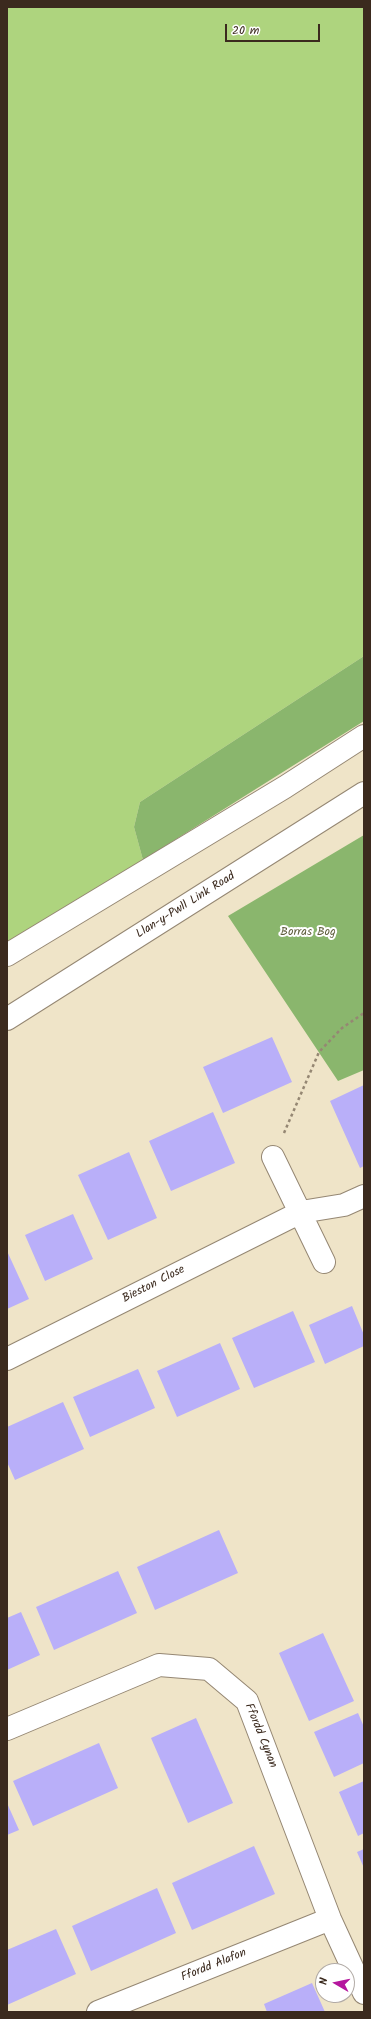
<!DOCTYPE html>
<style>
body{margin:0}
#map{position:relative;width:371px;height:2019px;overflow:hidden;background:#efe4c8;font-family:Kalam,sans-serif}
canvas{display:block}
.frame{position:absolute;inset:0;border:8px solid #3b2a1e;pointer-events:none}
.north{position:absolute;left:315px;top:1963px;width:40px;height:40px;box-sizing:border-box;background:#fff;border:1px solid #b1aaa5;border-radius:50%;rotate:279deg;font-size:11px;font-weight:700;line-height:16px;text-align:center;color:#3b2a1e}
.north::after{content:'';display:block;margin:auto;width:14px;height:18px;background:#b5179e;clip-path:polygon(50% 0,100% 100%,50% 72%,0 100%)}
.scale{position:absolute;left:225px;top:24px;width:95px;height:18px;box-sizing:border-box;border:2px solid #3b2a1e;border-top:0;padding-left:5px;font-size:12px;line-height:14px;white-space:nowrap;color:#3b2a1e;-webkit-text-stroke:3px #fff;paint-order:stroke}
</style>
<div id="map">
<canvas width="371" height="2019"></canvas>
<div class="frame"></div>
<div class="north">N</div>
<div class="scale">20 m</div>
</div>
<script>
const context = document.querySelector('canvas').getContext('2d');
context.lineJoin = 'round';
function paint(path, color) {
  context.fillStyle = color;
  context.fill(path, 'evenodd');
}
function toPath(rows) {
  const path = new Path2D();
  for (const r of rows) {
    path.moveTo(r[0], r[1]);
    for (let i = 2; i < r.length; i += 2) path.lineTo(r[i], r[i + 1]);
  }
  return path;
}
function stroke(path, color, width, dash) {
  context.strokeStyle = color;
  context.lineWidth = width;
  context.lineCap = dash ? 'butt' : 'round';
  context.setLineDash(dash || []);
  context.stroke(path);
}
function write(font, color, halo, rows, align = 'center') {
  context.font = font + ' Kalam,sans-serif';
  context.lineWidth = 4;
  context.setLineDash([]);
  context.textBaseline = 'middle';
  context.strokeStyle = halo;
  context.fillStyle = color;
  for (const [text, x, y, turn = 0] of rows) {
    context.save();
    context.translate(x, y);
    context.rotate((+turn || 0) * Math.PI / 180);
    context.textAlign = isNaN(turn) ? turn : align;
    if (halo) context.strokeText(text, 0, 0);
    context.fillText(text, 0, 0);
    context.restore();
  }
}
paint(toPath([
 [7,7,364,7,364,656,140,802,134,827,143,860,7,946]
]), '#aed47e');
paint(toPath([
 [364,656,364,721,143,860,134,827,140,802],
 [364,835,364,1070,338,1081,228,916]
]), '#8ab66d');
paint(toPath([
 [272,1037,292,1082,223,1113,203,1067],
 [364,1085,364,1166,360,1168,330,1101],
 [213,1112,235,1163,171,1191,149,1141],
 [129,1152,157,1218,108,1240,78,1175],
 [73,1214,93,1259,45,1281,25,1235],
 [7,1251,29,1299,7,1309],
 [352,1306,364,1335,364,1346,325,1364,309,1325],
 [293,1311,315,1362,254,1388,232,1338],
 [220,1343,240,1389,177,1417,157,1371],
 [138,1369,155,1408,90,1437,73,1397],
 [63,1402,84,1449,15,1480,7,1462,7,1427],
 [219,1530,238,1573,155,1610,137,1567],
 [118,1571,137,1613,54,1650,36,1607],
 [21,1612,40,1655,7,1670,7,1618],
 [323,1633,354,1701,309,1721,279,1653],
 [358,1713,364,1727,364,1763,334,1777,314,1732],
 [196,1718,233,1803,188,1823,151,1738],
 [99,1743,118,1788,33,1826,13,1781],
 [364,1781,364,1833,358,1836,339,1792],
 [7,1803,19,1830,7,1835],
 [254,1846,275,1894,192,1930,172,1883],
 [364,1849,364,1868,357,1852],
 [157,1888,176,1933,91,1971,72,1926],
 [56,1929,76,1974,7,2005,7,1950],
 [312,1983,325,2012,267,2012,264,2004]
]), '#b9aff9');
const minor = toPath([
 [273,1157,324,1262],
 [7,1359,301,1212,344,1205,364,1196],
 [7,1729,159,1665,209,1669,247,1701,330,1919,364,1993],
 [98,2012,330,1919]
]);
const trunk = toPath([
 [7,955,285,787,364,736],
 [7,1019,364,793]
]);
stroke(minor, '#958773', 24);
stroke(trunk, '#958773', 24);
stroke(toPath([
 [284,1133,319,1052,342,1028,364,1013]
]), '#958773', 2.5, [3, 3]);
stroke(minor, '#fff', 22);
stroke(trunk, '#fff', 22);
write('12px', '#3b2a1e', '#fff', [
 ["Llan-y-Pwll Link Road",186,906,-32],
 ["Bieston Close",154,1285,-27],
 ["Ffordd Cynan",260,1736,68],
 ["Ffordd Alafon",214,1966,-22]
]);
write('12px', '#5e5d3b', '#fff', [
 ["Borras Bog",308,933]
]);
</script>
